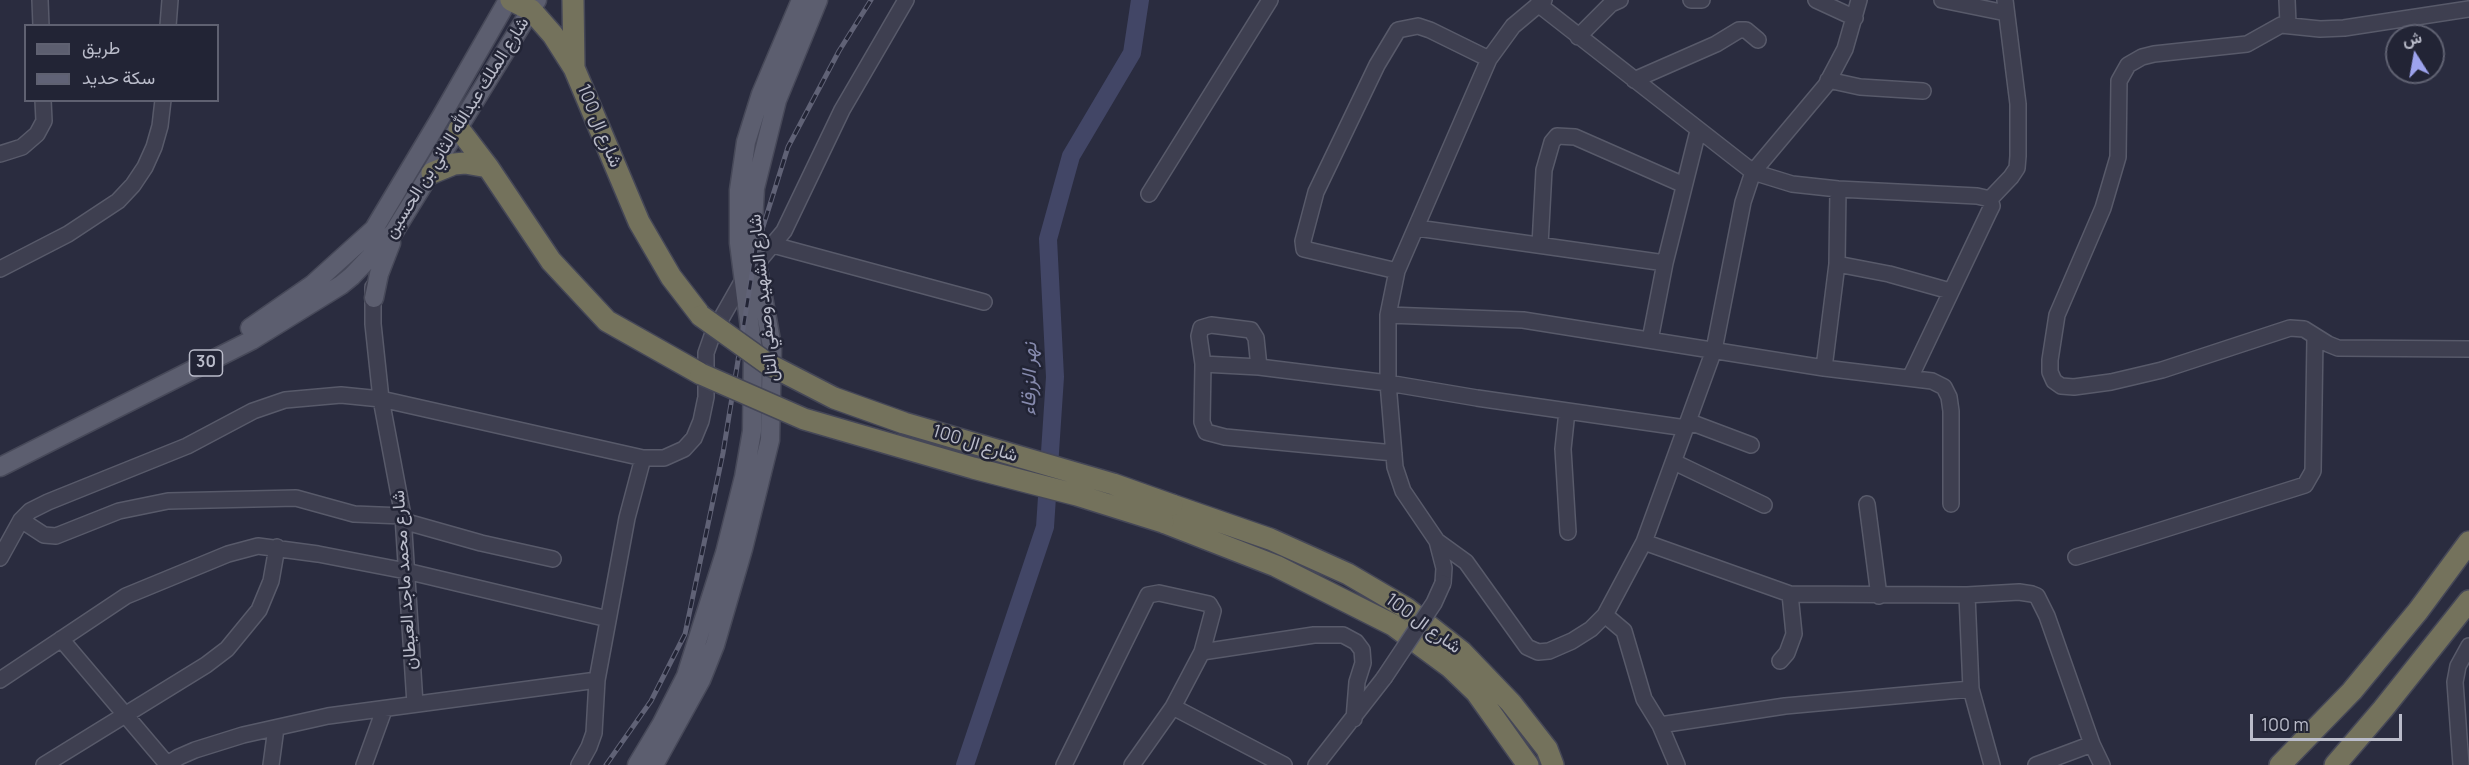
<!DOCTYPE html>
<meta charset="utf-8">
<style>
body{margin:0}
#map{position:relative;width:2469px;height:765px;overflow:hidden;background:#2a2c3f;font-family:Manrope,Vazirmatn,sans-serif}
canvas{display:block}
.legend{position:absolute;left:24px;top:24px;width:195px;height:78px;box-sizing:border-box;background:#222435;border:2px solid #5f6171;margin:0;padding:8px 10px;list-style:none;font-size:18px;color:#babcca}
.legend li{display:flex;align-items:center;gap:12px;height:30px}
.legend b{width:30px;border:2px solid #5f6171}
.north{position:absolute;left:2385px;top:24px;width:60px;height:60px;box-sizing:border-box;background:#222435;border:2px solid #5f6171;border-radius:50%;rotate:349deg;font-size:16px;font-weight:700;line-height:24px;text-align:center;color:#babcca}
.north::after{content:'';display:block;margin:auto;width:21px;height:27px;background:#9da3ed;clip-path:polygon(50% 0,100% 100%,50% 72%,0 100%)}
.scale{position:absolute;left:2250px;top:714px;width:152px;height:27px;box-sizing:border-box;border:3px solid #babcca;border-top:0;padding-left:8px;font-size:18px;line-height:21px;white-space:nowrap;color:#babcca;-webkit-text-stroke:4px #222435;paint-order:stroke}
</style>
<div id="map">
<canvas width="2469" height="765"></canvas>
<ul class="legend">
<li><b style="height:8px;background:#5c5e6f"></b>طريق</li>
<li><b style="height:8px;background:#606276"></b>سكة حديد</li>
</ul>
<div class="north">ش</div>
<div class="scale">100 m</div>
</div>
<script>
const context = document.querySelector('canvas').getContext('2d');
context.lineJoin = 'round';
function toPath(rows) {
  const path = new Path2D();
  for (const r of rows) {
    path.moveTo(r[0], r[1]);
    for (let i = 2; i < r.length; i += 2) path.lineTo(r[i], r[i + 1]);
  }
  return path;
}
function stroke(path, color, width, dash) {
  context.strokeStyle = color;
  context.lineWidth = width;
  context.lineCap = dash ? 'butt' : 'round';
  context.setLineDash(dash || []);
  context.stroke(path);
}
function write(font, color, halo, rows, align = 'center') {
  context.font = font + ' Manrope,Vazirmatn,sans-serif';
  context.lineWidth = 5;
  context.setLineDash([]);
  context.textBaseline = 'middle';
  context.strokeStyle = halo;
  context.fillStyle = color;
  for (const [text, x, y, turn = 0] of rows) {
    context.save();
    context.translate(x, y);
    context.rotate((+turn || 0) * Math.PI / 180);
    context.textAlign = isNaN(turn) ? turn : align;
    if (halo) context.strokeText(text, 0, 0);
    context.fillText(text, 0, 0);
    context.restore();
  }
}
stroke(toPath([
 [965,765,1045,527,1055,377,1048,239,1071,156,1132,53,1140,0]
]), '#424666', 18);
const minor = toPath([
 [40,0,41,26],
 [1691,0,1702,0],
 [1816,0,1855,18],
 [1942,0,2006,13],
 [2287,0,2288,24],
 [1538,4,1753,172,1792,184,1838,189,1977,196,1990,199,1992,206,1989,212,1910,378],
 [2469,9,2344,28,2320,29,2281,25,2247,44,2154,54,2142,57,2128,65,2119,81,2118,157,2103,208,2057,315,2050,360,2050,372,2054,381,2061,386,2074,387,2111,382,2162,370,2290,328,2304,329,2328,344,2338,348,2469,349],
 [168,26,170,0],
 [1578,37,1611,4,1620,0],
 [1634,80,1716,44,1739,30,1746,30,1758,40],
 [1828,80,1860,87,1923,91],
 [0,154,22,147,37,134,44,121,43,100],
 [1149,194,1270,0],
 [1990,199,2011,177,2017,168,2018,156,2018,104,2005,0],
 [1417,228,1665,263],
 [773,245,984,302],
 [1540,245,1544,170,1552,142,1557,136,1575,137,1684,185],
 [1837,264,1889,274,1950,291],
 [0,269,68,234,118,201,133,185,145,167,154,147,160,126,163,100],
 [1397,271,1304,249,1303,241,1316,192,1377,65,1398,30,1418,26,1430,30,1489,59],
 [373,287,373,324,381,399,403,516,415,704],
 [1388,315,1523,320,1824,368,1932,381,1944,387,1949,397,1951,411,1951,504],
 [1650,340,1665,263,1698,131],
 [1203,364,1259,367,1388,383,1477,398,1686,428],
 [1259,367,1256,338,1251,330,1211,325,1201,328,1199,336,1203,364,1202,422,1206,432,1225,437,1394,453],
 [1824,368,1837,264,1838,189],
 [1567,411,1563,449,1568,532],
 [1690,422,1751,445],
 [1674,462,1764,505],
 [1867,504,1879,596],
 [21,520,44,535,56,536,119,511,168,501,296,498,354,514,403,516],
 [403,521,481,543,553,559],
 [1437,541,1466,562,1527,647,1538,652,1549,651,1572,641,1591,629,1605,615,1644,542,1714,350,1743,202,1753,172,1826,85,1845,49,1859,0],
 [1644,542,1790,594,1967,595,2019,592,2032,594,2037,596,2047,616,2092,744,2102,765],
 [2076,557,2305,485,2313,471,2315,337],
 [0,558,21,520,30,511,48,502,187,446,253,411,285,400,341,395,381,399,643,458,664,458,684,449,694,438,701,421,706,397,706,353,713,333,743,280,784,231,842,110,906,0],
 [1443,583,1444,568,1437,541,1403,491,1395,467,1388,383,1388,315,1397,271,1489,59,1513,26,1544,0],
 [1967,595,1971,689,1992,765],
 [1605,615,1624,631,1644,699,1660,725,1785,706,1971,689],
 [61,639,167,764],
 [1202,652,1314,635,1343,635,1356,642,1362,650,1363,663,1357,682,1354,719],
 [1780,661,1787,653,1794,634,1790,594],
 [0,680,126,596,228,554,258,546,318,554,406,571,608,619],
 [1173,707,1284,765],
 [1660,725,1677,765],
 [44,765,206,665,227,649,259,610,271,581,277,547],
 [166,765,179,757,195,750,243,735,328,716,597,680],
 [271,765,276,728],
 [364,765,384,710],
 [579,765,589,747,594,733,597,680,627,518,643,458],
 [1064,765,1148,595,1159,593,1209,604,1213,611,1202,652,1173,707,1132,765],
 [1316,765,1384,678],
 [2036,765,2092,744],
 [2461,765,2455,682,2458,666,2469,646]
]);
const major = toPath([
 [374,298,379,274,391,243],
 [250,328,312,285,374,229,441,117,508,0],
 [0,467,252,340,341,285,352,276,394,232,537,0],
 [637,765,661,725,686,676,725,553,744,477,752,431,753,352,739,243,739,190,746,142,761,94,801,0],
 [654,765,701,680,715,645,743,549,770,440,772,346,757,264,753,222,755,188,777,100,818,0]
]);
const highway = toPath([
 [511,0,531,10,553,35,574,68,639,222,671,277,701,316],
 [573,0,574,67],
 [459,129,488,167,551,261,607,321,701,374],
 [432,173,454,164,465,163,488,167],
 [1172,505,1270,539,1348,574,1406,608,1462,652,1511,703,1547,749,1553,765],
 [1163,522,1276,566,1393,625,1450,667,1476,692,1528,765],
 [2280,765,2352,691,2418,611,2469,542],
 [2335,765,2383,709,2469,601]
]);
stroke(minor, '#585a6a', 18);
stroke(major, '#474959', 21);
stroke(highway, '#454757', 24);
stroke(minor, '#3e3f50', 15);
stroke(major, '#5c5e6f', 18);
stroke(highway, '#74725c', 21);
const rail = toPath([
 [606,765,651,701,685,634,723,453,756,249,788,147,839,51,871,0]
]);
stroke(rail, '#606276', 5);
stroke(rail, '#222435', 3, [9]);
const minorBridge = toPath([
 [1384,678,1434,603,1443,583]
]);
const highwayBridge = toPath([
 [701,316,768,364,834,398,904,423,1113,484,1172,505],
 [701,374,804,419,973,468,1077,495,1163,522]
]);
stroke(minorBridge, '#585a6a', 18, []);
stroke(highwayBridge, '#454757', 24, []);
stroke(minorBridge, '#3e3f50', 15);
stroke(highwayBridge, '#74725c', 21);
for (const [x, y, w] of [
 [206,363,33]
]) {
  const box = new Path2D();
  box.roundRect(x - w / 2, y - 13, w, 26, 4.5);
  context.fillStyle = '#222435';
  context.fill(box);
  stroke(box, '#babcca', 1.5);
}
write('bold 16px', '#babcca', null, [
 ["30",206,363]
]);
write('18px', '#babcca', '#222435', [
 ["شارع ال 100",599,126,67],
 ["شارع الملك عبدالله الثاني بن الحسين",457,128,-58],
 ["شارع الشهيد وصفي التل",764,298,-96],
 ["شارع ال 100",975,444,17],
 ["شارع محمد ماجد العيطان",405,580,-94],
 ["شارع ال 100",1423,624,36]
]);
write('italic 20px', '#868aad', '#222435', [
 ["نهر الزرقاء",1030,379,-89]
]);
</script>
